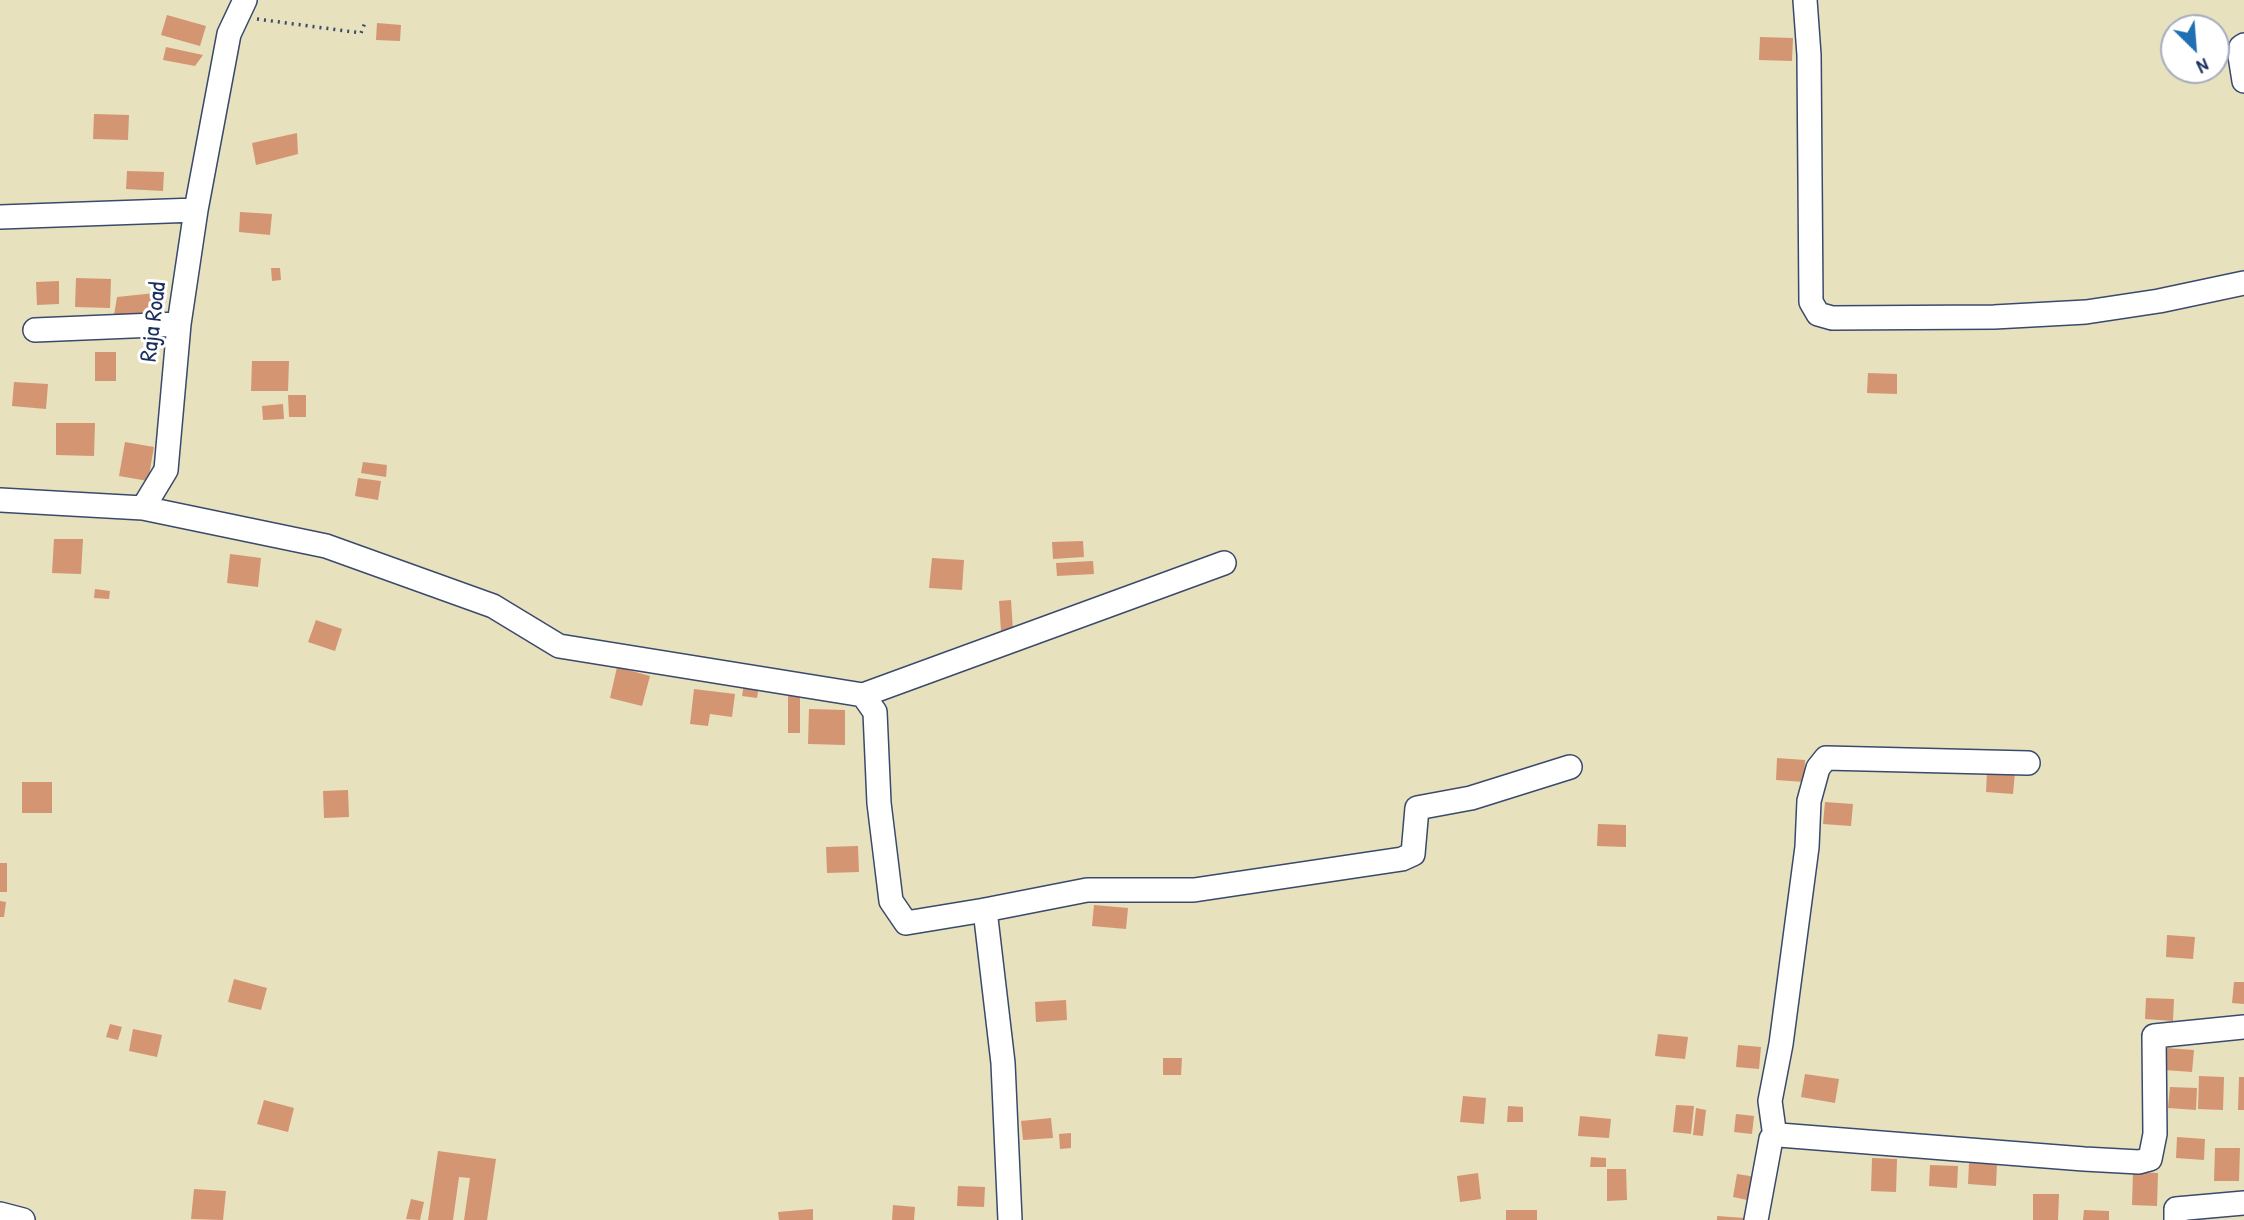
<!DOCTYPE html>
<style>
body{margin:0}
#map{position:relative;width:2244px;height:1220px;overflow:hidden;background:#e7e1be;font-family:"Patrick Hand",sans-serif}
canvas{display:block}
.north{position:absolute;left:2160px;top:14px;width:70px;height:70px;box-sizing:border-box;background:#fff;border:2px solid #a4acbf;border-radius:50%;rotate:155deg;font-size:19px;font-weight:700;line-height:28px;text-align:center;color:#1b2f5e}
.north::after{content:'';display:block;margin:auto;width:24px;height:32px;background:#1f6fb2;clip-path:polygon(50% 0,100% 100%,50% 72%,0 100%)}
</style>
<div id="map">
<canvas width="2244" height="1220"></canvas>
<div class="north">N</div>
</div>
<script>
const context = document.querySelector('canvas').getContext('2d');
context.lineJoin = 'round';
function paint(path, color) {
  context.fillStyle = color;
  context.fill(path, 'evenodd');
}
function toPath(rows) {
  const path = new Path2D();
  for (const r of rows) {
    path.moveTo(r[0], r[1]);
    for (let i = 2; i < r.length; i += 2) path.lineTo(r[i], r[i + 1]);
  }
  return path;
}
function stroke(path, color, width, dash) {
  context.strokeStyle = color;
  context.lineWidth = width;
  context.lineCap = dash ? 'butt' : 'round';
  context.setLineDash(dash || []);
  context.stroke(path);
}
function write(font, color, halo, rows, align = 'center') {
  context.font = font + ' "Patrick Hand",sans-serif';
  context.lineWidth = 6;
  context.setLineDash([]);
  context.textBaseline = 'middle';
  context.strokeStyle = halo;
  context.fillStyle = color;
  for (const [text, x, y, turn = 0] of rows) {
    context.save();
    context.translate(x, y);
    context.rotate((+turn || 0) * Math.PI / 180);
    context.textAlign = isNaN(turn) ? turn : align;
    if (halo) context.strokeText(text, 0, 0);
    context.fillText(text, 0, 0);
    context.restore();
  }
}
paint(toPath([
 [167,15,206,26,200,46,161,35],
 [377,23,401,25,400,41,376,40],
 [1760,37,1793,38,1792,61,1759,60],
 [166,47,203,55,195,66,163,60],
 [94,114,129,115,128,140,93,139],
 [297,133,298,154,256,165,252,143],
 [127,171,164,172,163,191,126,189],
 [240,212,272,214,270,235,239,232],
 [271,268,280,268,281,280,272,281],
 [76,278,111,279,110,308,75,307],
 [59,281,59,304,37,305,36,282],
 [155,293,157,316,113,321,117,297],
 [95,352,116,352,116,381,95,381],
 [252,361,289,361,288,391,251,391],
 [1868,373,1897,374,1897,394,1867,393],
 [14,382,48,384,46,409,12,406],
 [288,395,306,395,306,417,289,417],
 [283,404,284,419,263,420,262,406],
 [56,423,95,423,94,456,56,455],
 [125,442,154,447,148,481,119,476],
 [363,462,387,465,386,477,361,473],
 [358,478,381,481,378,500,355,496],
 [54,539,83,539,81,574,52,573],
 [1083,541,1084,557,1053,559,1052,542],
 [230,554,261,558,258,587,227,583],
 [932,558,964,560,962,590,929,588],
 [1093,561,1094,574,1057,576,1056,563],
 [95,589,110,591,109,599,94,598],
 [1011,600,1013,631,1001,631,999,601],
 [316,620,342,629,335,651,308,642],
 [617,667,650,676,642,706,610,698],
 [744,684,759,686,757,698,742,696],
 [694,689,735,694,732,717,710,714,708,726,690,724],
 [788,694,800,695,800,733,788,733],
 [809,709,845,710,845,745,808,744],
 [1777,758,1805,760,1804,782,1776,780],
 [1987,771,2015,772,2013,794,1986,792],
 [22,782,52,782,52,813,22,813],
 [348,790,349,817,324,818,323,791],
 [1825,802,1853,804,1851,826,1823,824],
 [1598,824,1626,825,1626,847,1597,846],
 [858,846,859,872,827,873,826,847],
 [0,863,7,863,7,892,0,892],
 [0,901,6,902,4,917,0,917],
 [1094,905,1128,908,1126,929,1092,926],
 [2167,935,2195,937,2193,959,2166,957],
 [234,979,267,988,261,1010,228,1002],
 [2234,982,2244,982,2244,1004,2232,1003],
 [2146,998,2174,999,2173,1021,2145,1019],
 [1066,1000,1067,1020,1036,1022,1035,1002],
 [110,1024,122,1027,118,1040,106,1037],
 [133,1029,162,1035,157,1057,129,1051],
 [1658,1034,1688,1037,1685,1059,1655,1056],
 [1738,1045,1761,1047,1759,1069,1736,1067],
 [2166,1048,2194,1050,2192,1072,2164,1070],
 [1163,1058,1182,1058,1181,1075,1163,1075],
 [1805,1074,1839,1079,1835,1103,1801,1097],
 [2199,1076,2224,1077,2223,1110,2198,1109],
 [2239,1077,2244,1077,2244,1110,2238,1110],
 [2170,1087,2197,1088,2196,1110,2168,1108],
 [1463,1096,1486,1098,1484,1124,1460,1122],
 [264,1100,294,1108,288,1132,257,1124],
 [1676,1105,1694,1106,1691,1134,1673,1132],
 [1508,1106,1523,1107,1523,1122,1507,1122],
 [1696,1108,1706,1110,1703,1136,1693,1135],
 [1736,1114,1754,1116,1752,1134,1734,1132],
 [1580,1116,1611,1119,1609,1138,1578,1136],
 [1051,1118,1053,1138,1023,1140,1021,1121],
 [1071,1133,1071,1148,1060,1149,1059,1134],
 [2177,1137,2205,1139,2204,1160,2176,1158],
 [2215,1148,2240,1148,2239,1181,2214,1181],
 [438,1151,496,1159,487,1220,464,1220,470,1178,459,1177,453,1220,428,1220],
 [1591,1157,1606,1158,1606,1167,1590,1167],
 [1872,1158,1897,1159,1896,1192,1871,1191],
 [1969,1163,1997,1164,1996,1186,1968,1184],
 [1930,1165,1958,1166,1957,1188,1929,1186],
 [1607,1169,1626,1169,1627,1200,1607,1201],
 [2133,1172,2158,1173,2157,1206,2132,1205],
 [1478,1173,1481,1199,1460,1202,1457,1176],
 [1737,1174,1756,1177,1752,1201,1733,1197],
 [958,1186,985,1187,984,1207,957,1206],
 [194,1189,226,1191,223,1220,191,1219],
 [2033,1194,2059,1194,2058,1220,2033,1220],
 [411,1199,424,1202,420,1220,406,1219],
 [893,1205,915,1207,914,1220,892,1220],
 [813,1209,813,1220,779,1220,778,1212],
 [1506,1210,1537,1210,1537,1220,1506,1220],
 [2084,1210,2109,1211,2109,1220,2083,1220],
 [1717,1216,1745,1218,1745,1220,1717,1220]
]), '#d49573');
const minor = toPath([
 [1805,0,1809,55,1811,302,1818,314,1832,318,1994,317,2086,312,2159,301,2244,283],
 [2244,45,2241,47,2240,56,2244,81],
 [0,217,196,210],
 [35,330,179,324],
 [0,500,143,508,166,470,179,324,196,210,229,34,245,0],
 [143,508,326,546,493,606,559,646,863,695,875,712,879,803,891,901,906,923,985,910,1087,890,1194,890,1402,859,1413,854,1417,808,1471,798,1570,767],
 [863,695,1224,563],
 [985,910,1003,1063,1010,1220],
 [1775,1137,1770,1101,1781,1044,1807,847,1809,801,1818,768,1826,758,2028,763],
 [0,1214,23,1220],
 [1756,1220,1771,1139,1779,1135,2084,1159,2139,1162,2150,1159,2155,1134,2154,1036,2244,1027],
 [2176,1220,2176,1209,2244,1203]
]);
stroke(minor, '#3a4a6c', 26);
stroke(toPath([
 [257,19,361,33,366,20]
]), '#3a4a6c', 3.5, [2, 5]);
stroke(minor, '#fff', 23);
write('24px', '#1b2f5e', '#fff', [
 ["Raja Road",154,322,-83]
]);
</script>
